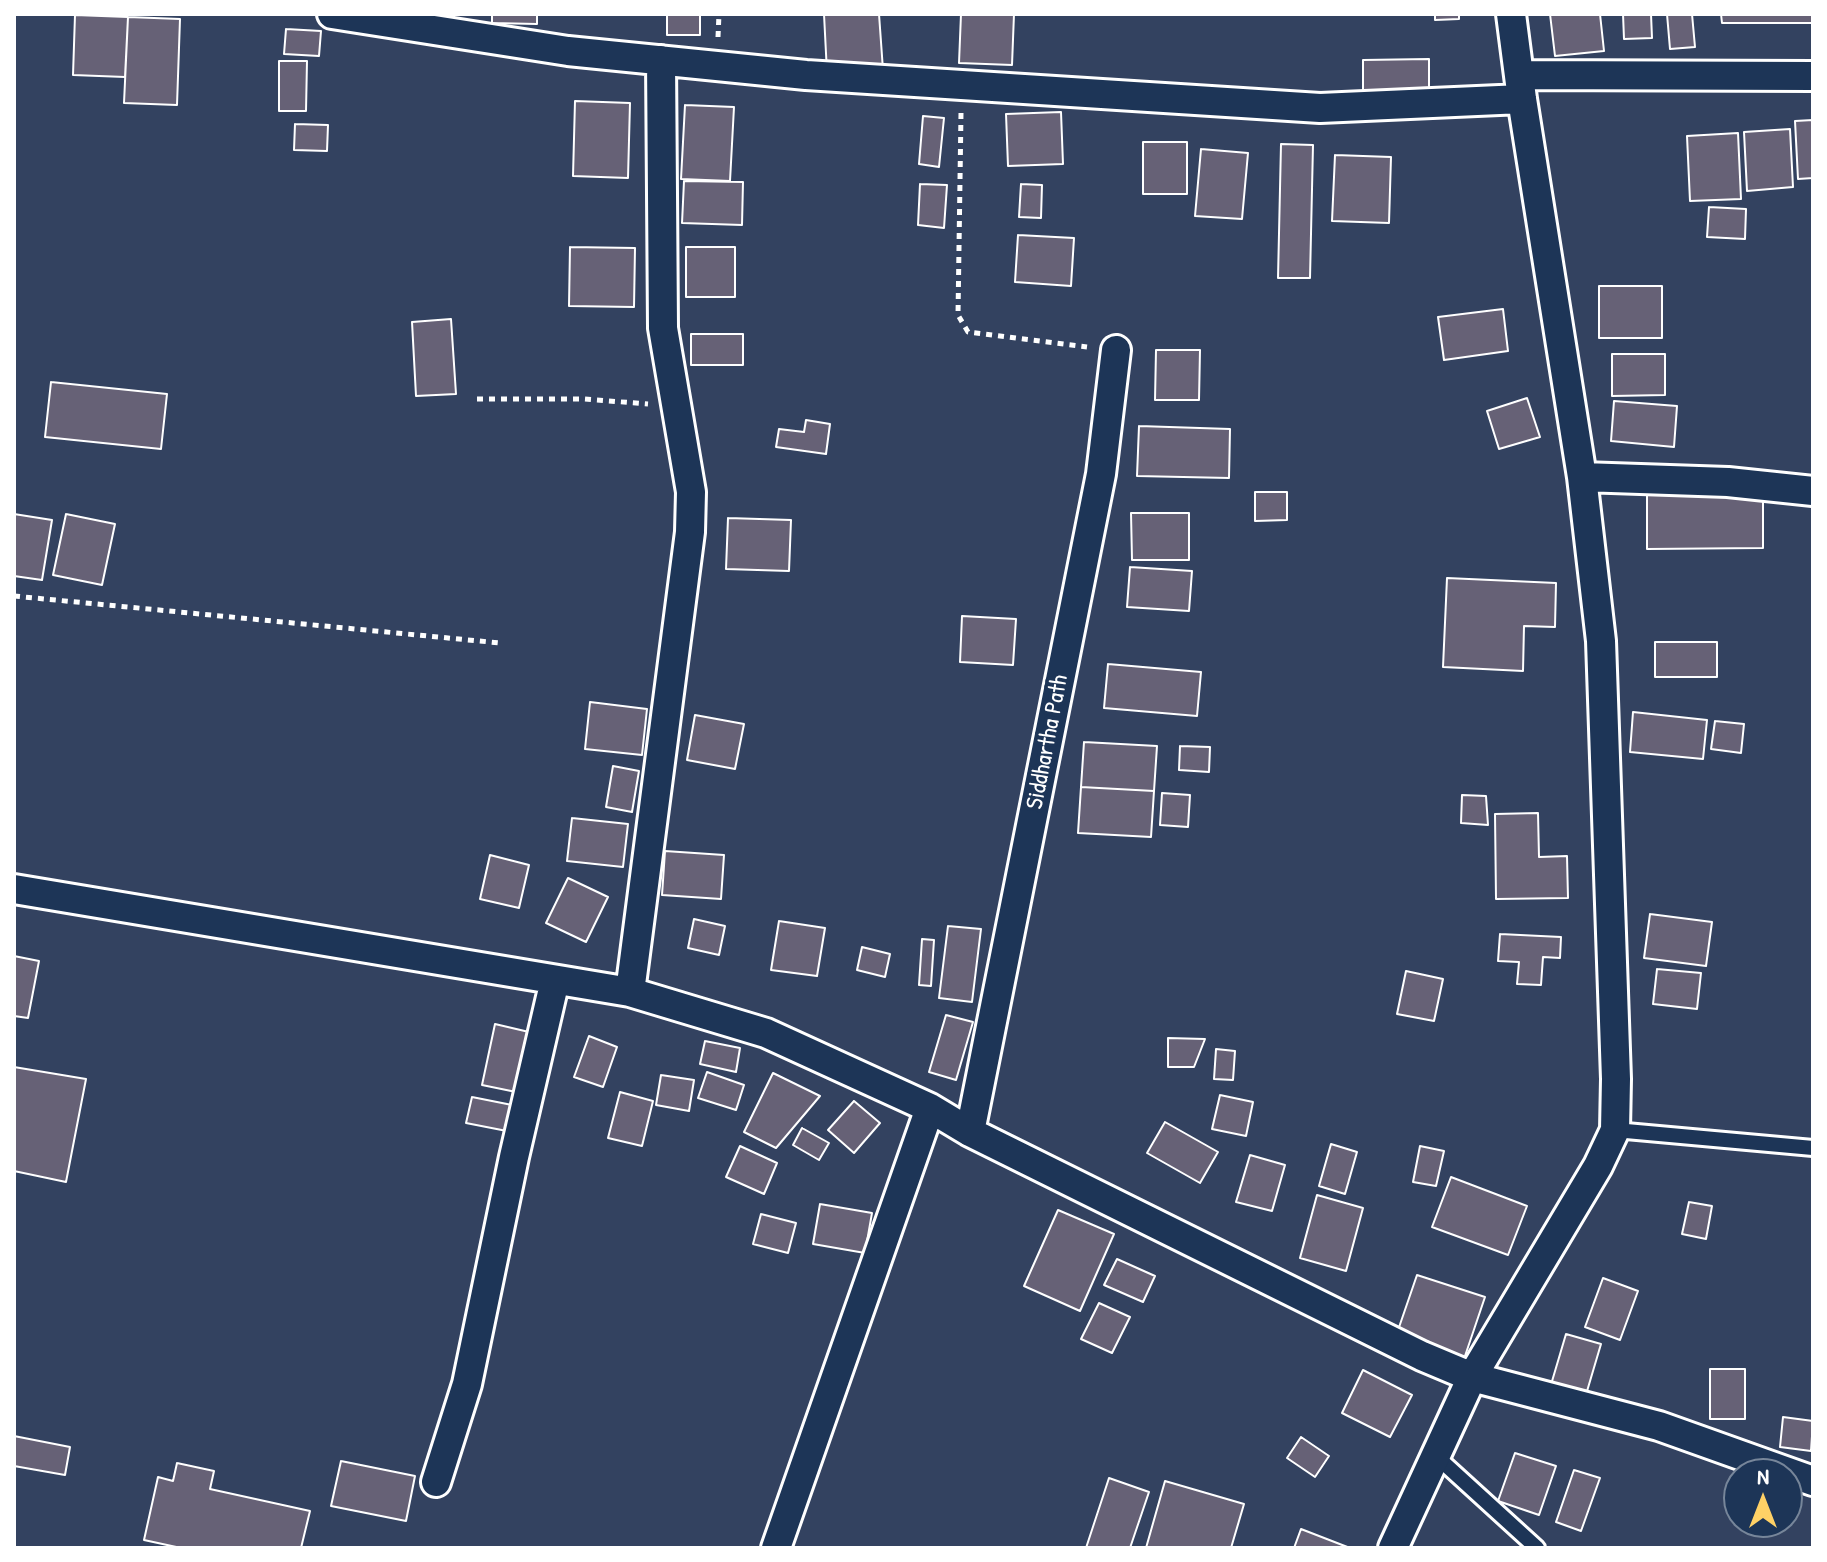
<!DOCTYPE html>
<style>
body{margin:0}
#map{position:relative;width:1827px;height:1562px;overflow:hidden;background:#334260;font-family:"Patrick Hand",sans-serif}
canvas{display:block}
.frame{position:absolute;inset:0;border:16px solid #fff;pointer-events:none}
.north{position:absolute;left:1723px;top:1458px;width:80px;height:80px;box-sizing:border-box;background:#1d3557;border:2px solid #77869a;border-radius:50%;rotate:0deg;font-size:22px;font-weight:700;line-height:32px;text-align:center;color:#fff}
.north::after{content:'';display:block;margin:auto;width:28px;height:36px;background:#ffd166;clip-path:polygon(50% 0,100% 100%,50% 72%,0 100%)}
</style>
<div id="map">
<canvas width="1827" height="1562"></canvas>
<div class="frame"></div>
<div class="north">N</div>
</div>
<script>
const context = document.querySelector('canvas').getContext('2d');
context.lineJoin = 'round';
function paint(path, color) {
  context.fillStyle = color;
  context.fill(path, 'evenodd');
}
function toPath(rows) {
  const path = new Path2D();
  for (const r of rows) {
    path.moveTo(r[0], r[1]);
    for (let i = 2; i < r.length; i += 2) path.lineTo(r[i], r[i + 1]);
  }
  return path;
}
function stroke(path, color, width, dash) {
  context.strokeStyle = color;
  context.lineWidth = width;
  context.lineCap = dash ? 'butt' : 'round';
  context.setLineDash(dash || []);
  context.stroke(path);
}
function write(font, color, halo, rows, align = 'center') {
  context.font = font + ' "Patrick Hand",sans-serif';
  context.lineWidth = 7;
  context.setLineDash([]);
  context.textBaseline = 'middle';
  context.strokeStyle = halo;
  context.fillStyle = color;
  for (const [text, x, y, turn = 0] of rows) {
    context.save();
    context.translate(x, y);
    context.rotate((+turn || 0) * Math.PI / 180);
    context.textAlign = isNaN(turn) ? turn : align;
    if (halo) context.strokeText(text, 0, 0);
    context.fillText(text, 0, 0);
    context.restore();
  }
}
const building = toPath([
 [492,14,537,14,537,24,492,23,492,14],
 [667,14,700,14,700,35,667,35,667,14],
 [824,14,879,14,883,70,827,73,824,14],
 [961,14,1014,14,1012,65,959,63,961,14],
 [1435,14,1459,14,1459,19,1435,20,1435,14],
 [1550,14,1600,14,1604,51,1555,56,1550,14],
 [1623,14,1651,14,1652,38,1624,39,1623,14],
 [1667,14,1692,14,1695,47,1670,49,1667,14],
 [1721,14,1813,14,1813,23,1722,23,1721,14],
 [75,15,128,17,125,77,73,75,75,15],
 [128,17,180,19,177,105,124,103,128,17],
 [286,29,321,31,319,56,284,54,286,29],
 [1429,59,1429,93,1363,94,1363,60,1429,59],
 [279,61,307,61,306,111,279,111,279,61],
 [575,101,630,103,628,178,573,176,575,101],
 [685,105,734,107,730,181,681,179,685,105],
 [1061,112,1063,164,1008,166,1006,114,1061,112],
 [923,116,944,118,939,167,919,164,923,116],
 [1813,120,1813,178,1798,179,1795,121,1813,120],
 [295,124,328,125,327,151,294,150,295,124],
 [1790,129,1793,187,1747,191,1744,132,1790,129],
 [1738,133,1741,199,1690,201,1687,136,1738,133],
 [1143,142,1187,142,1187,194,1143,194,1143,142],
 [1281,144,1313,145,1310,278,1278,278,1281,144],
 [1201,149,1248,153,1242,219,1195,216,1201,149],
 [1335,155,1391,157,1389,223,1332,221,1335,155],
 [684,181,743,182,742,225,682,223,684,181],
 [920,184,947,185,944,228,918,225,920,184],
 [1021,184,1042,185,1041,218,1019,217,1021,184],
 [1709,207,1746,209,1745,239,1707,237,1709,207],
 [1018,235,1074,238,1071,286,1015,282,1018,235],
 [570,247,635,248,634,307,569,306,570,247],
 [686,247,735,247,735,297,686,297,686,247],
 [1599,286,1662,286,1662,338,1599,338,1599,286],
 [1503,309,1508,351,1444,360,1438,317,1503,309],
 [451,319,456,394,416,396,412,322,451,319],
 [691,334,743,334,743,365,691,365,691,334],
 [1156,350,1200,350,1199,400,1155,400,1156,350],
 [1612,354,1665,354,1665,395,1612,396,1612,354],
 [51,382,167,394,161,449,45,437,51,382],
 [1527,398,1540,437,1499,449,1487,411,1527,398],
 [1614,401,1677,406,1674,447,1611,441,1614,401],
 [806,420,830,424,826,454,776,447,779,429,804,432,806,420],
 [1139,426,1230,429,1229,478,1137,476,1139,426],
 [1255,492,1287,492,1287,520,1255,521,1255,492],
 [1763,492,1763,548,1647,549,1647,493,1763,492],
 [1131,513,1189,513,1189,560,1132,560,1131,513],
 [14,514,52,520,42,580,14,576,14,514],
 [66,514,115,524,102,585,53,575,66,514],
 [728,518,791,520,789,571,726,569,728,518],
 [1130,567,1192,571,1189,611,1127,607,1130,567],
 [1447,578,1556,583,1555,627,1524,626,1523,671,1443,667,1447,578],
 [962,616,1016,619,1013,665,960,662,962,616],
 [1655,642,1717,642,1717,677,1655,677,1655,642],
 [1108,664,1201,672,1197,716,1104,708,1108,664],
 [590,702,647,709,642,755,585,749,590,702],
 [1633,712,1707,720,1703,759,1630,752,1633,712],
 [695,715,744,724,735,769,687,760,695,715],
 [1715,721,1744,724,1741,753,1711,749,1715,721],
 [1084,742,1157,746,1154,791,1081,787,1084,742],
 [1180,746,1210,747,1209,772,1179,770,1180,746],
 [613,766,639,771,632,812,606,807,613,766],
 [1081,787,1154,791,1151,837,1078,833,1081,787],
 [1162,793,1190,795,1188,827,1160,825,1162,793],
 [1462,795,1486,796,1488,825,1461,823,1462,795],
 [1538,813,1539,857,1567,856,1568,898,1496,899,1495,814,1538,813],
 [572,818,628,824,623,867,567,861,572,818],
 [665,851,724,855,721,899,662,895,665,851],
 [490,855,529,865,519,908,480,899,490,855],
 [568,878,608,897,586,942,546,923,568,878],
 [1650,914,1712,922,1706,966,1644,958,1650,914],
 [694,919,725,926,719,955,688,948,694,919],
 [779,921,825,928,817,976,771,970,779,921],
 [948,926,981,929,972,1002,939,998,948,926],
 [1500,934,1561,937,1560,958,1543,957,1541,985,1517,984,1519,962,1498,961,1500,934],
 [922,939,934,940,931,986,919,985,922,939],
 [862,947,890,954,885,977,857,970,862,947],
 [14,956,39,961,28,1018,14,1016,14,956],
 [1657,969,1701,973,1697,1009,1653,1004,1657,969],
 [1406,971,1443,979,1434,1021,1397,1014,1406,971],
 [946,1015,973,1022,956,1080,929,1072,946,1015],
 [495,1024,529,1032,516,1092,482,1085,495,1024],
 [589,1036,617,1047,603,1087,574,1077,589,1036],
 [1168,1038,1205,1039,1194,1067,1168,1067,1168,1038],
 [705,1041,740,1048,736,1072,700,1064,705,1041],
 [1216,1049,1235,1051,1233,1080,1214,1079,1216,1049],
 [14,1067,86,1079,66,1182,14,1171,14,1067],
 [707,1072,744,1085,736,1110,698,1098,707,1072],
 [773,1073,820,1096,776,1148,744,1132,773,1073],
 [661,1075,694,1080,689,1111,656,1105,661,1075],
 [620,1092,653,1101,642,1146,608,1138,620,1092],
 [1220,1095,1253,1102,1246,1136,1212,1129,1220,1095],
 [472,1097,522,1107,517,1133,466,1123,472,1097],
 [854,1101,880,1123,854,1153,828,1130,854,1101],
 [1165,1122,1218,1152,1200,1183,1147,1153,1165,1122],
 [802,1128,829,1143,819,1160,793,1145,802,1128],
 [1331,1144,1357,1152,1345,1194,1319,1186,1331,1144],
 [740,1146,777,1163,764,1194,726,1177,740,1146],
 [1420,1146,1444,1151,1436,1186,1413,1182,1420,1146],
 [1250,1155,1285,1165,1272,1211,1236,1202,1250,1155],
 [1451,1177,1527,1206,1508,1255,1432,1227,1451,1177],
 [1317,1195,1363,1208,1346,1271,1300,1258,1317,1195],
 [1689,1202,1712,1206,1706,1239,1682,1234,1689,1202],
 [820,1204,872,1213,865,1253,813,1244,820,1204],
 [1058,1210,1114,1234,1080,1311,1024,1286,1058,1210],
 [761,1214,796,1223,788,1253,753,1244,761,1214],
 [1117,1259,1155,1276,1143,1302,1104,1285,1117,1259],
 [1417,1275,1485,1297,1464,1359,1396,1336,1417,1275],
 [1603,1278,1638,1291,1620,1340,1585,1327,1603,1278],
 [1099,1303,1130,1317,1112,1353,1081,1339,1099,1303],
 [1566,1334,1601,1344,1585,1398,1550,1388,1566,1334],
 [1710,1369,1745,1369,1745,1419,1710,1419,1710,1369],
 [1363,1370,1412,1395,1390,1437,1342,1413,1363,1370],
 [1783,1417,1813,1421,1811,1451,1780,1447,1783,1417],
 [14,1436,70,1447,65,1475,14,1466,14,1436],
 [1301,1437,1329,1456,1315,1477,1287,1458,1301,1437],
 [1515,1453,1556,1466,1539,1515,1498,1501,1515,1453],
 [341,1461,415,1476,406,1521,331,1506,341,1461],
 [177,1463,214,1471,210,1489,310,1511,301,1548,181,1548,144,1540,158,1477,173,1481,177,1463],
 [1574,1470,1600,1478,1581,1531,1556,1522,1574,1470],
 [1109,1478,1149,1492,1130,1548,1086,1548,1109,1478],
 [1165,1481,1244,1504,1231,1548,1146,1548,1165,1481],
 [1301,1529,1350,1548,1294,1548,1301,1529]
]);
paint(building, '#666176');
stroke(building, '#fff', 2);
const lane = toPath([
 [1615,1130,1813,1148],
 [1436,1456,1537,1548]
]);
const street = toPath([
 [332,14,568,51,806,75,1320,108,1522,99],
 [1520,75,1813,76],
 [1582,477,1728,482,1813,491],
 [14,889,630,992,766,1033,930,1108,970,1132,1422,1356,1472,1377,1659,1426,1813,1481],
 [630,992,690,532,691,492,663,328,661,60],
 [970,1132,1101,474,1116,350],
 [436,1482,467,1384,514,1157,555,980],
 [776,1548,930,1108],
 [1393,1548,1472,1377,1598,1166,1615,1130,1616,1079,1601,641,1582,477,1522,99,1511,14]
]);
stroke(lane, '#fff', 20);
stroke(street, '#fff', 34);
stroke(toPath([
 [718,37,719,14],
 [961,113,958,315,968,332,1087,347],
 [477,399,584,399,648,404],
 [14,596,500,643]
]), '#fff', 5, [6, 6]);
stroke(lane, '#1d3557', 14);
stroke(street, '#1d3557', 28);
write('24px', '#fff', '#1d3557', [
 ["Siddhartha Path",1048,742,-79]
]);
</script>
